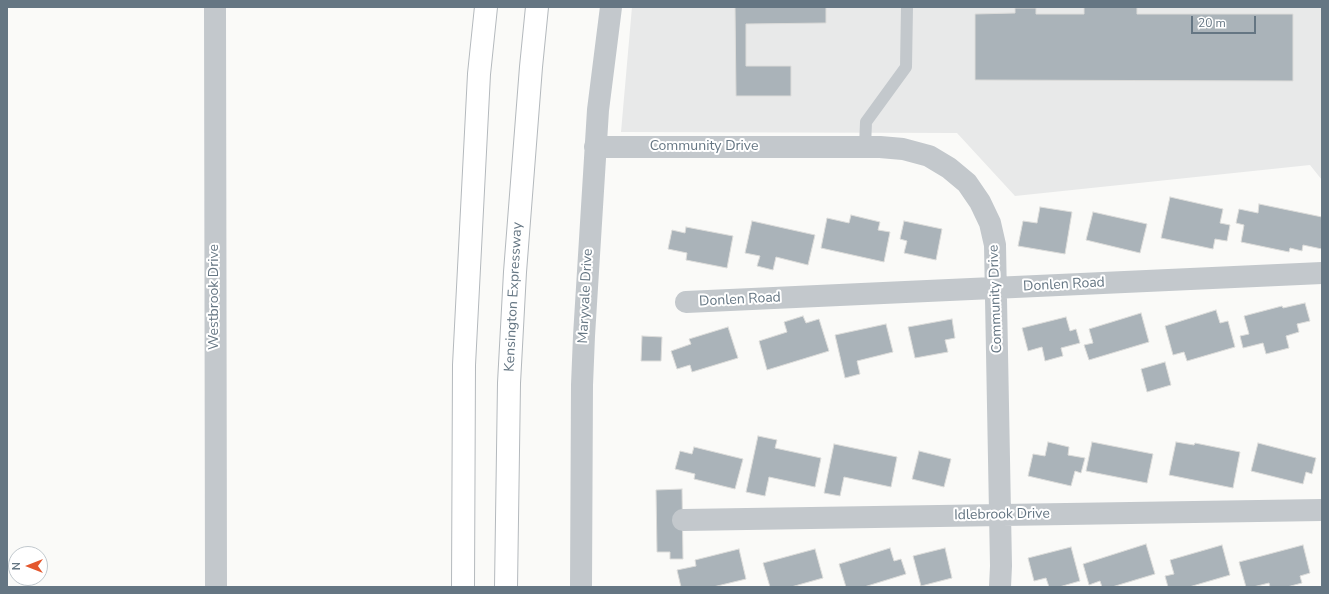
<!DOCTYPE html>
<style>
body{margin:0}
#map{position:relative;width:1329px;height:594px;overflow:hidden;background:#fafaf8;font-family:"Nunito Sans",sans-serif}
canvas{display:block}
.frame{position:absolute;inset:0;border:8px solid #657683;pointer-events:none}
.north{position:absolute;left:8px;top:546px;width:40px;height:40px;box-sizing:border-box;background:#fff;border:1px solid #c1c8cd;border-radius:50%;rotate:270deg;font-size:11px;font-weight:700;line-height:16px;text-align:center;color:#657683}
.north::after{content:'';display:block;margin:auto;width:14px;height:18px;background:#e4572e;clip-path:polygon(50% 0,100% 100%,50% 72%,0 100%)}
.scale{position:absolute;left:1191px;top:16px;width:65px;height:18px;box-sizing:border-box;border:2px solid #657683;border-top:0;padding-left:5px;font-size:12px;line-height:14px;white-space:nowrap;color:#657683;-webkit-text-stroke:3px #fff;paint-order:stroke}
</style>
<div id="map">
<canvas width="1329" height="594"></canvas>
<div class="frame"></div>
<div class="north">N</div>
<div class="scale">20 m</div>
</div>
<script>
const context = document.querySelector('canvas').getContext('2d');
context.lineJoin = 'round';
function paint(path, color) {
  context.fillStyle = color;
  context.fill(path, 'evenodd');
}
function toPath(rows) {
  const path = new Path2D();
  for (const r of rows) {
    path.moveTo(r[0], r[1]);
    for (let i = 2; i < r.length; i += 2) path.lineTo(r[i], r[i + 1]);
  }
  return path;
}
function stroke(path, color, width, dash) {
  context.strokeStyle = color;
  context.lineWidth = width;
  context.lineCap = dash ? 'butt' : 'round';
  context.setLineDash(dash || []);
  context.stroke(path);
}
function write(font, color, halo, rows, align = 'center') {
  context.font = font + ' "Nunito Sans",sans-serif';
  context.lineWidth = 4;
  context.setLineDash([]);
  context.textBaseline = 'middle';
  context.strokeStyle = halo;
  context.fillStyle = color;
  for (const [text, x, y, turn = 0] of rows) {
    context.save();
    context.translate(x, y);
    context.rotate((+turn || 0) * Math.PI / 180);
    context.textAlign = isNaN(turn) ? turn : align;
    if (halo) context.strokeText(text, 0, 0);
    context.fillText(text, 0, 0);
    context.restore();
  }
}
paint(toPath([
 [632,7,1322,7,1322,180,1310,165,1015,196,957,133,621,132]
]), '#e8e9e9');
const building = toPath([
 [735,7,826,7,826,23,746,24,746,66,791,66,791,96,736,96,735,7],
 [1084,7,1137,7,1137,14,1293,14,1293,81,975,80,975,14,1015,13,1015,8,1036,8,1036,14,1084,14,1084,7],
 [1170,197,1223,209,1220,223,1230,225,1227,241,1215,239,1213,249,1161,238,1170,197],
 [1259,204,1322,217,1322,249,1303,245,1302,251,1290,248,1289,252,1241,242,1244,225,1236,223,1239,209,1258,213,1259,204],
 [1040,207,1072,212,1065,254,1018,246,1023,221,1037,223,1040,207],
 [1093,212,1147,224,1140,253,1086,240,1093,212],
 [851,215,880,222,878,230,890,232,884,262,821,248,827,218,849,223,851,215],
 [752,221,815,235,808,265,776,257,773,270,757,266,760,256,745,253,752,221],
 [904,221,942,229,936,260,904,253,907,241,900,239,904,221],
 [686,227,733,236,727,268,686,260,687,253,668,249,672,230,685,233,686,227],
 [1305,303,1310,321,1297,324,1299,332,1286,336,1289,348,1266,354,1263,343,1243,348,1240,336,1249,334,1244,316,1282,306,1283,308,1305,303],
 [1216,310,1220,323,1228,321,1235,347,1187,361,1184,352,1173,355,1165,326,1216,310],
 [1141,313,1149,342,1089,360,1084,345,1093,343,1089,329,1141,313],
 [803,316,806,323,819,319,829,351,767,370,759,341,787,332,784,322,803,316],
 [1066,317,1070,331,1076,329,1080,343,1061,348,1063,356,1045,361,1042,347,1028,351,1022,328,1066,317],
 [952,319,955,338,945,340,948,352,915,358,908,327,952,319],
 [886,324,893,352,857,361,860,374,845,378,835,335,886,324],
 [728,327,738,358,692,372,690,365,677,369,671,351,691,344,689,339,728,327],
 [642,336,662,337,661,361,641,361,642,336],
 [1165,362,1171,385,1147,392,1141,369,1165,362],
 [758,436,777,440,775,448,821,458,815,487,769,477,765,496,746,492,758,436],
 [1048,442,1069,447,1068,455,1085,458,1081,473,1075,471,1071,486,1028,476,1033,454,1045,456,1048,442],
 [1092,442,1153,454,1147,483,1086,471,1092,442],
 [1176,442,1194,445,1195,443,1240,452,1233,488,1169,475,1176,442],
 [1258,443,1316,458,1312,474,1306,472,1303,484,1251,471,1258,443],
 [834,444,897,457,891,487,844,477,840,496,824,493,834,444],
 [694,447,743,459,735,489,694,479,695,474,675,469,680,451,692,454,694,447],
 [919,451,951,459,944,487,912,479,919,451],
 [682,489,683,559,670,559,670,552,657,552,656,490,682,489],
 [1146,544,1155,574,1112,587,1102,587,1100,581,1089,585,1083,564,1146,544],
 [1222,545,1230,575,1189,587,1168,587,1165,576,1174,574,1170,560,1222,545],
 [1303,545,1310,573,1300,576,1302,583,1287,587,1270,587,1269,583,1253,587,1246,587,1239,562,1303,545],
 [1071,547,1080,581,1059,587,1049,587,1046,578,1034,581,1028,558,1071,547],
 [890,548,894,561,901,559,906,574,864,587,846,587,839,564,890,548],
 [945,548,952,578,921,586,913,556,945,548],
 [739,549,746,579,713,587,681,587,677,570,696,566,695,560,739,549],
 [815,549,823,578,791,587,770,587,763,563,815,549]
]);
paint(building, '#aab3b9');
stroke(building, '#dcdcda', 1);
const motorway = toPath([
 [463,587,464,365,479,74,486,7],
 [506,587,509,383,515,272,531,67,537,7]
]);
stroke(motorway, '#b4b9bd', 24);
stroke(toPath([
 [865,147,866,122,906,67,907,7]
]), '#c3c8cc', 12);
stroke(toPath([
 [215,7,216,587],
 [595,147,880,147,903,149,929,156,949,168,967,183,980,202,990,223,995,245,1001,566,1000,587],
 [686,302,1322,273],
 [683,520,1322,510],
 [581,587,582,385,584,336,598,110,611,7]
]), '#c3c8cc', 22);
stroke(motorway, '#fff', 22);
write('14px', '#657683', '#fff', [
 ["Community Drive",704,147],
 ["Donlen Road",1064,285,-3],
 ["Maryvale Drive",586,296,-87],
 ["Westbrook Drive",215,297,-90],
 ["Kensington Expressway",514,297,-87],
 ["Community Drive",996,299,-92],
 ["Donlen Road",740,300,-3],
 ["Idlebrook Drive",1002,515,-1]
]);
</script>
